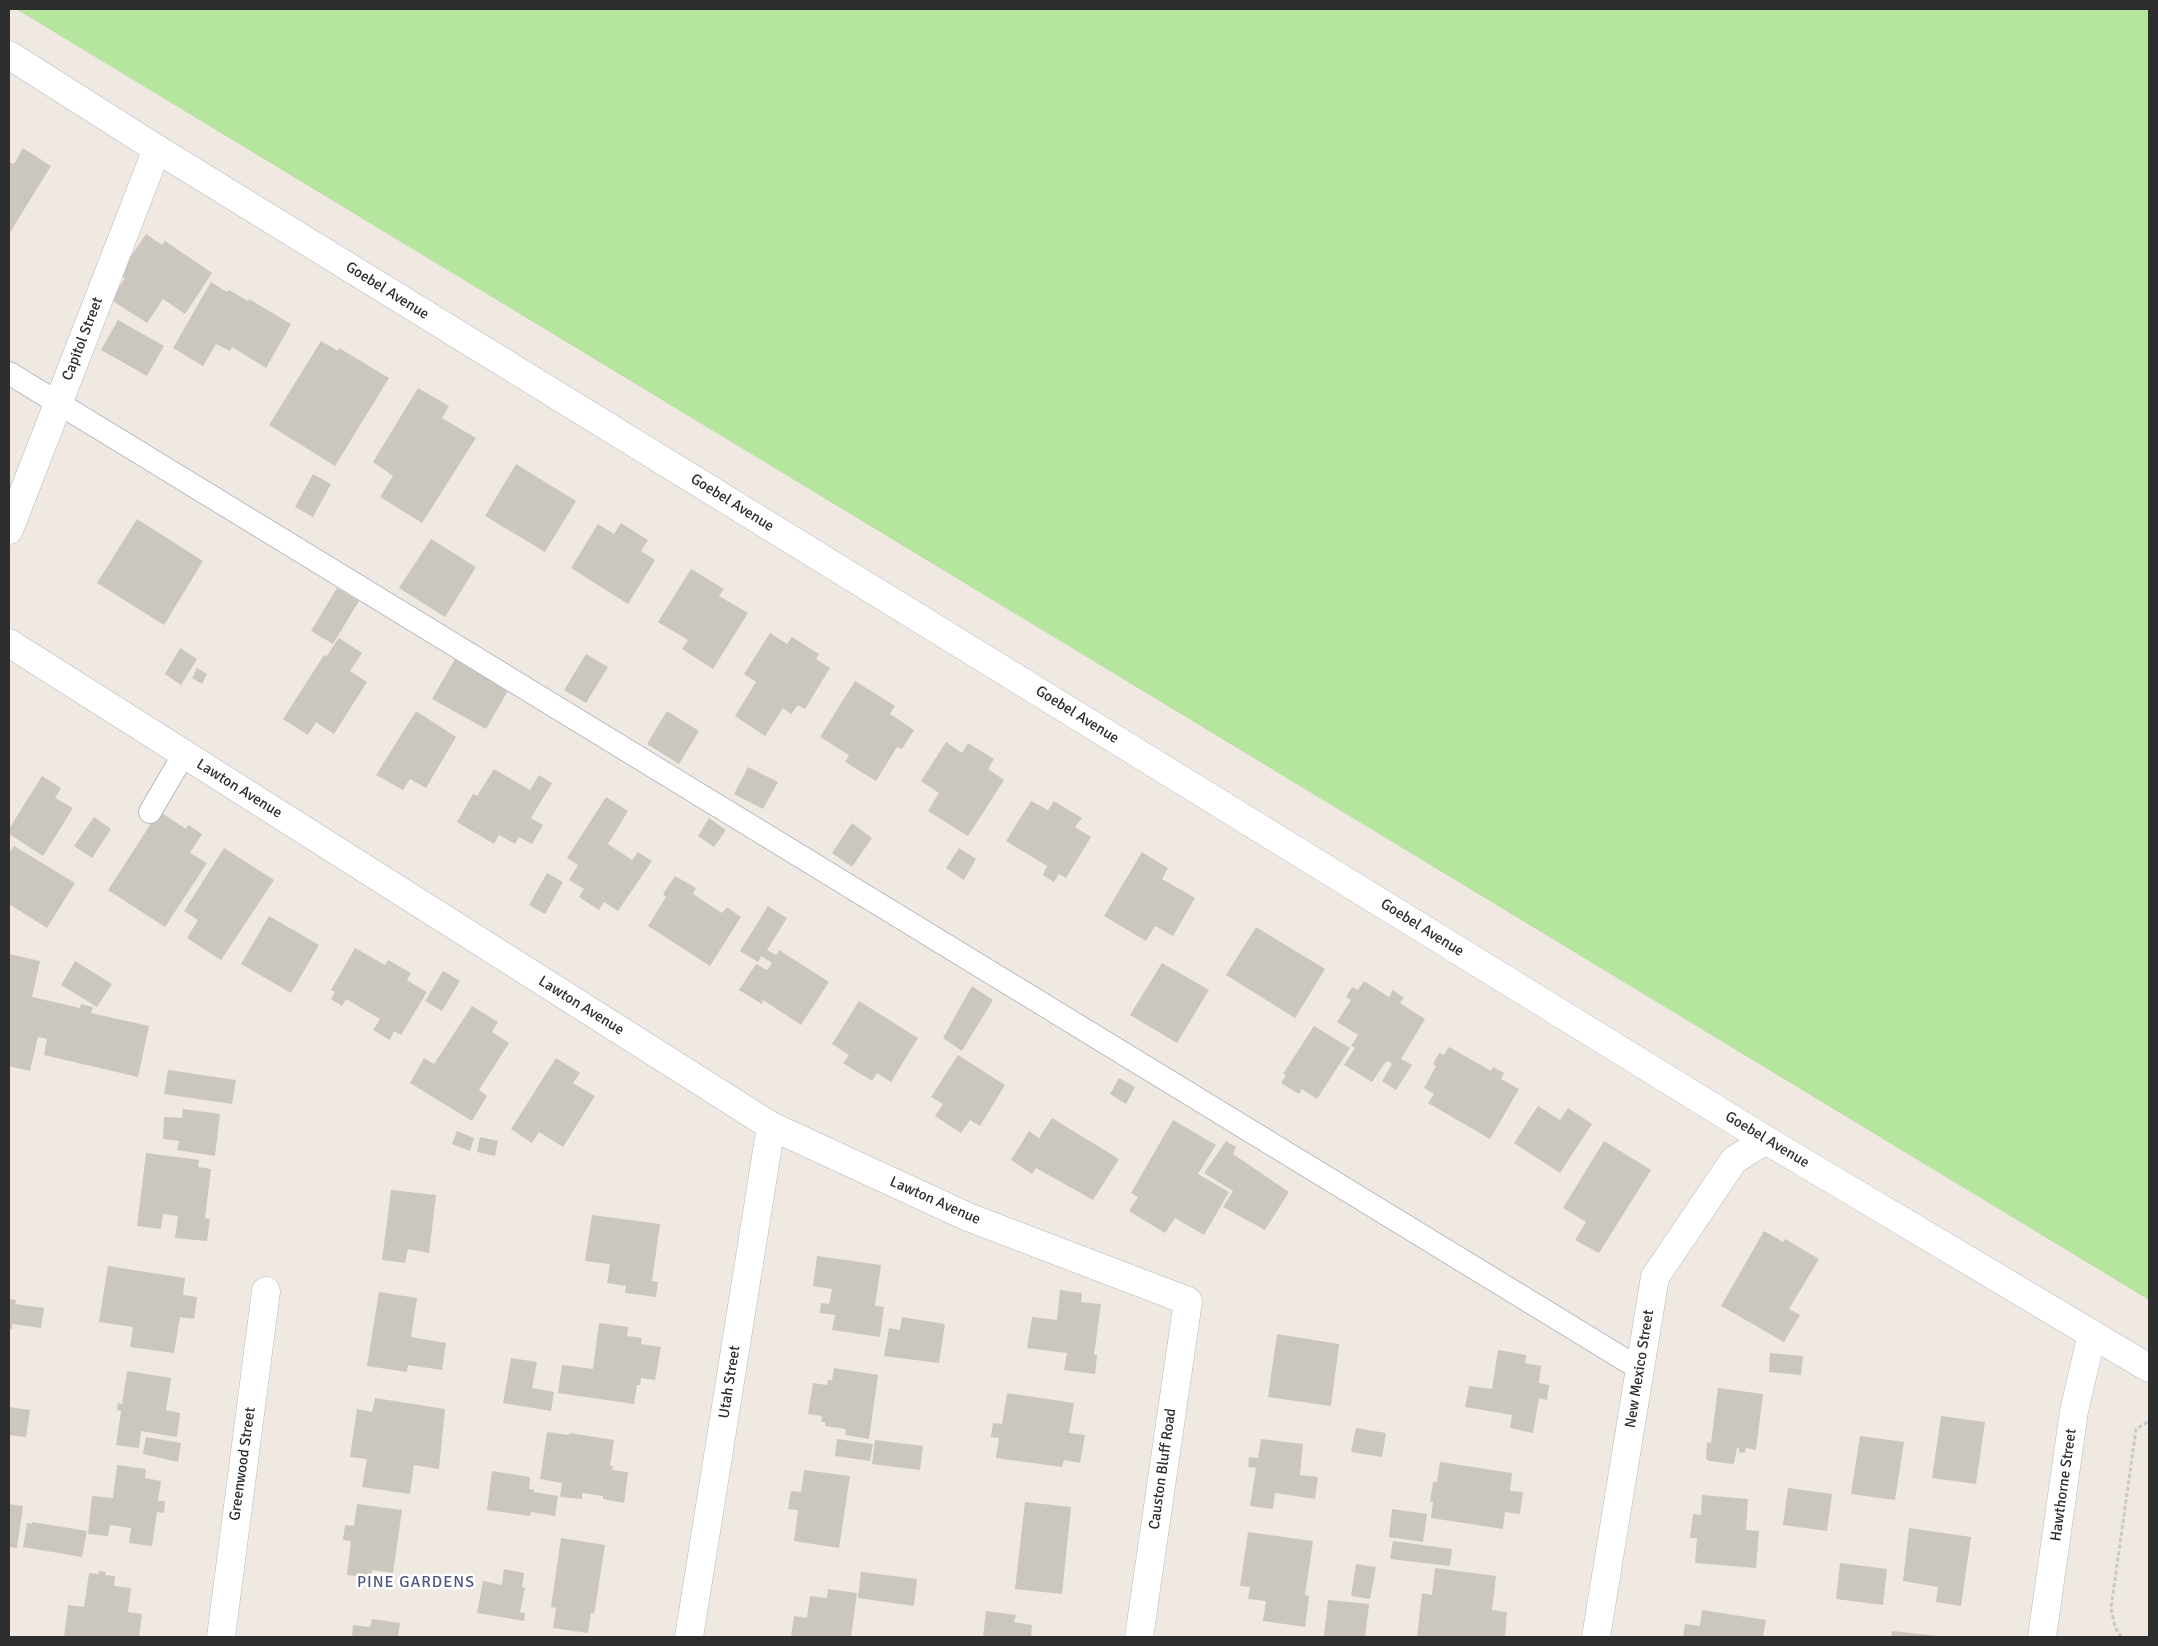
<!DOCTYPE html>
<style>
body{margin:0}
#map{position:relative;width:2158px;height:1646px;overflow:hidden;background:#efe9e1;font-family:Signika,sans-serif}
canvas{display:block}
.frame{position:absolute;inset:0;border:10px solid #2e2e2e;pointer-events:none}
</style>
<div id="map">
<canvas width="2158" height="1646"></canvas>
<div class="frame"></div>
</div>
<script>
const context = document.querySelector('canvas').getContext('2d');
context.lineJoin = 'round';
function paint(path, color) {
  context.fillStyle = color;
  context.fill(path, 'evenodd');
}
function toPath(rows) {
  const path = new Path2D();
  for (const r of rows) {
    path.moveTo(r[0], r[1]);
    for (let i = 2; i < r.length; i += 2) path.lineTo(r[i], r[i + 1]);
  }
  return path;
}
function stroke(path, color, width, dash) {
  context.strokeStyle = color;
  context.lineWidth = width;
  context.lineCap = dash ? 'butt' : 'round';
  context.setLineDash(dash || []);
  context.stroke(path);
}
function write(font, color, halo, rows, align = 'center') {
  context.font = font + ' Signika,sans-serif';
  context.lineWidth = 5;
  context.setLineDash([]);
  context.textBaseline = 'middle';
  context.strokeStyle = halo;
  context.fillStyle = color;
  for (const [text, x, y, turn = 0] of rows) {
    context.save();
    context.translate(x, y);
    context.rotate((+turn || 0) * Math.PI / 180);
    context.textAlign = isNaN(turn) ? turn : align;
    if (halo) context.strokeText(text, 0, 0);
    context.fillText(text, 0, 0);
    context.restore();
  }
}
paint(toPath([
 [16,9,2149,9,2149,1300]
]), '#b6e59e');
paint(toPath([
 [23,148,51,166,9,234,9,162,14,164],
 [146,234,162,245,165,241,212,273,185,314,163,299,147,323,111,300,125,278,119,274],
 [211,282,227,292,229,290,248,301,249,299,291,324,266,368,232,347,230,351,216,344,203,366,173,348],
 [118,320,164,346,147,376,101,350],
 [321,341,338,351,339,348,389,378,335,466,269,425],
 [418,388,449,406,442,418,476,438,422,523,380,497,393,476,373,462],
 [516,464,576,501,545,552,485,516],
 [313,474,331,484,313,517,295,507],
 [137,519,203,561,164,625,97,583],
 [621,523,648,540,641,551,655,560,628,604,571,568,598,524,614,534],
 [431,539,476,567,445,617,399,588],
 [691,569,724,589,719,596,748,613,713,669,682,649,688,640,658,622],
 [337,588,359,601,333,644,311,631],
 [770,633,787,644,792,637,819,654,816,659,830,668,805,709,798,705,791,714,783,708,765,736,735,716,756,682,744,674],
 [339,638,362,653,350,671,367,682,334,734,316,722,308,735,283,719,324,655,326,657],
 [180,648,197,659,181,685,165,674],
 [586,654,608,667,586,703,564,690],
 [455,659,509,689,486,729,432,699],
 [197,668,207,674,202,684,192,678],
 [855,681,895,706,890,714,914,730,902,749,897,747,876,781,845,762,849,755,820,737],
 [416,711,456,737,426,788,410,779,403,790,376,775],
 [667,711,699,731,679,764,647,744],
 [946,742,962,753,968,743,994,759,988,769,1004,780,968,836,928,811,939,793,921,781],
 [748,767,778,782,763,809,734,794],
 [494,769,530,790,539,775,552,783,531,818,543,825,532,844,519,837,515,844,499,835,494,844,457,822,473,794,477,796],
 [42,776,61,788,55,798,73,808,43,856,9,834,9,829],
 [606,797,628,811,608,844,632,860,638,852,652,861,618,911,604,902,599,910,579,897,584,889,569,880,578,865,567,858],
 [1031,801,1048,810,1054,801,1082,818,1075,827,1091,837,1066,878,1059,874,1054,882,1043,875,1047,866,1006,841],
 [159,811,186,829,188,825,202,834,190,853,207,863,165,927,108,890],
 [94,817,111,829,92,858,74,846],
 [709,818,726,830,714,847,698,836],
 [852,823,872,838,852,867,832,853],
 [14,846,75,883,47,928,9,904,9,853],
 [224,848,274,880,221,960,187,938,198,920,184,911],
 [959,848,976,859,964,880,946,868],
 [1142,852,1168,868,1162,879,1195,898,1173,936,1155,926,1146,941,1104,916],
 [547,873,563,882,545,914,529,905],
 [675,876,696,888,693,894,722,913,727,907,741,917,710,966,648,926,666,897,663,894],
 [768,906,787,918,767,950,776,955,779,950,829,982,801,1025,763,1000,762,1004,739,990,756,964,767,970,772,963,761,956,758,962,740,951],
 [269,916,319,945,291,993,241,964],
 [1256,927,1325,969,1295,1018,1226,975],
 [355,948,385,965,388,960,411,973,407,980,427,992,401,1035,394,1031,390,1040,373,1030,380,1019,346,999,342,1006,331,999,335,992,331,990],
 [9,954,40,961,32,997,80,1008,81,1004,93,1007,91,1013,149,1026,138,1077,44,1055,47,1039,38,1037,30,1071,9,1066],
 [75,961,112,984,97,1007,61,985],
 [1162,963,1209,990,1177,1043,1130,1015],
 [443,971,460,981,442,1011,425,1001],
 [1364,981,1389,997,1393,990,1404,998,1400,1003,1425,1019,1401,1059,1412,1065,1396,1090,1382,1081,1392,1064,1388,1061,1384,1064,1372,1082,1344,1065,1355,1048,1351,1046,1358,1035,1337,1022,1351,1000,1346,997,1352,987,1358,990],
 [972,986,993,1000,962,1051,943,1038],
 [859,1001,918,1038,891,1082,877,1073,872,1081,843,1063,849,1055,832,1044],
 [472,1006,498,1022,492,1032,509,1043,479,1090,487,1096,472,1121,410,1083,424,1058,434,1064],
 [1314,1026,1350,1048,1317,1099,1302,1089,1299,1094,1281,1083,1286,1075,1283,1074],
 [1449,1047,1491,1071,1493,1067,1504,1073,1501,1079,1519,1089,1490,1139,1428,1103,1434,1094,1424,1088,1436,1066,1433,1064,1439,1053,1444,1055],
 [958,1055,1005,1085,980,1126,970,1120,961,1133,935,1116,943,1104,931,1097],
 [556,1058,580,1073,573,1083,595,1096,563,1147,539,1132,532,1143,511,1129],
 [168,1070,236,1080,232,1104,164,1094],
 [1119,1078,1135,1087,1126,1104,1110,1094],
 [1538,1106,1560,1120,1568,1108,1592,1124,1560,1173,1514,1143],
 [183,1109,220,1114,215,1156,177,1150,179,1141,163,1139,164,1117,182,1118],
 [1052,1118,1119,1159,1093,1200,1036,1168,1032,1174,1011,1160,1029,1131,1039,1138],
 [1173,1120,1216,1145,1198,1174,1229,1192,1204,1235,1175,1218,1165,1233,1129,1211,1138,1197,1131,1193],
 [457,1131,474,1138,470,1151,452,1144],
 [480,1137,498,1141,495,1156,477,1152],
 [1226,1141,1236,1147,1233,1154,1289,1192,1265,1230,1223,1207,1233,1191,1204,1173],
 [1604,1141,1651,1170,1599,1253,1575,1240,1586,1222,1563,1208],
 [146,1153,199,1160,198,1167,211,1169,205,1218,210,1219,207,1241,175,1238,178,1216,163,1214,161,1229,137,1226],
 [391,1190,436,1195,429,1253,408,1249,405,1263,382,1260],
 [592,1215,660,1224,652,1281,658,1282,656,1297,625,1293,626,1286,607,1283,610,1264,585,1261],
 [1764,1231,1783,1242,1785,1239,1819,1259,1789,1309,1800,1315,1784,1342,1721,1306],
 [817,1256,881,1265,875,1306,884,1307,880,1337,832,1330,835,1315,820,1313,821,1303,829,1304,832,1289,813,1286],
 [108,1266,185,1278,183,1295,197,1297,194,1319,180,1317,174,1353,130,1347,133,1327,99,1322],
 [1060,1290,1082,1293,1081,1302,1101,1304,1094,1355,1097,1355,1095,1374,1064,1370,1067,1353,1027,1348,1032,1317,1057,1320],
 [379,1292,417,1298,411,1337,446,1343,442,1370,408,1365,407,1372,367,1366],
 [9,1299,16,1300,15,1304,44,1308,41,1328,12,1324,12,1329,9,1329],
 [902,1317,945,1324,939,1363,884,1356,889,1328,900,1330],
 [599,1323,628,1327,627,1336,642,1338,641,1344,661,1347,655,1380,641,1378,640,1385,637,1385,634,1404,558,1393,562,1365,593,1369],
 [1277,1334,1339,1344,1331,1406,1268,1397],
 [1498,1350,1526,1355,1525,1363,1541,1366,1539,1383,1549,1385,1547,1400,1539,1398,1533,1433,1510,1428,1512,1415,1465,1407,1469,1386,1492,1389],
 [1770,1353,1803,1356,1801,1375,1769,1372],
 [511,1358,537,1362,532,1388,554,1392,551,1411,503,1403],
 [834,1368,878,1375,869,1439,845,1435,846,1429,825,1426,825,1422,821,1422,822,1416,808,1414,813,1383,827,1385,828,1380,832,1380],
 [127,1371,171,1378,166,1410,180,1413,177,1437,141,1431,139,1448,116,1445,121,1411,117,1410,118,1403,122,1404],
 [1718,1388,1763,1394,1756,1450,1746,1448,1745,1453,1739,1452,1739,1448,1737,1448,1734,1463,1732,1464,1709,1461,1706,1459,1707,1442,1711,1443],
 [1007,1393,1074,1403,1069,1433,1085,1435,1080,1463,1064,1460,1062,1467,996,1458,999,1438,991,1437,993,1423,1002,1424],
 [375,1398,445,1409,439,1469,414,1465,410,1494,362,1487,367,1459,350,1457,357,1409,372,1412],
 [9,1407,30,1410,26,1437,9,1435],
 [1941,1416,1985,1422,1976,1484,1932,1478],
 [1356,1428,1386,1433,1382,1457,1351,1452],
 [547,1432,569,1435,570,1433,614,1440,610,1466,613,1466,612,1470,628,1472,624,1503,603,1499,603,1496,582,1493,582,1499,560,1497,562,1483,540,1479],
 [1860,1436,1904,1442,1895,1500,1851,1494],
 [146,1437,181,1443,178,1462,143,1454],
 [837,1439,873,1444,870,1461,835,1456],
 [1261,1439,1303,1444,1300,1475,1318,1477,1315,1499,1275,1493,1273,1509,1250,1506,1256,1468,1248,1467,1249,1457,1258,1458],
 [875,1440,923,1446,920,1470,872,1464],
 [1440,1462,1512,1473,1510,1491,1523,1492,1520,1514,1505,1512,1503,1529,1431,1518,1433,1502,1430,1502,1433,1482,1437,1482],
 [117,1465,146,1469,145,1478,161,1481,158,1501,165,1501,164,1513,157,1512,152,1546,129,1543,131,1528,110,1525,108,1536,88,1534,92,1496,113,1498],
 [804,1470,850,1476,839,1548,794,1541,798,1510,788,1509,791,1491,801,1492],
 [492,1471,530,1477,529,1489,534,1490,534,1492,558,1496,555,1516,531,1512,530,1516,487,1510],
 [1788,1488,1832,1494,1827,1531,1783,1525],
 [1702,1495,1748,1499,1746,1530,1759,1531,1756,1568,1695,1563,1697,1538,1690,1538,1693,1514,1701,1515],
 [1025,1502,1071,1507,1062,1594,1015,1589],
 [9,1504,23,1506,17,1548,9,1547],
 [357,1504,402,1510,393,1573,372,1570,371,1578,347,1575,351,1541,343,1540,345,1525,354,1526],
 [1392,1509,1427,1514,1423,1542,1389,1537],
 [32,1522,87,1531,82,1557,23,1547,27,1523,32,1524],
 [1909,1528,1971,1537,1961,1606,1936,1602,1938,1587,1903,1581],
 [1248,1532,1313,1541,1305,1595,1309,1596,1305,1627,1263,1621,1266,1601,1248,1599,1250,1587,1240,1586],
 [561,1538,605,1545,595,1609,594,1613,591,1613,588,1633,553,1628,556,1608,551,1607],
 [1393,1541,1452,1549,1450,1566,1390,1559],
 [1840,1563,1887,1569,1883,1605,1836,1599],
 [1356,1564,1376,1567,1370,1599,1351,1596],
 [1435,1568,1496,1576,1492,1610,1507,1612,1505,1637,1417,1637,1422,1593,1432,1595],
 [504,1569,524,1573,522,1587,525,1588,520,1612,525,1613,524,1621,477,1613,483,1581,502,1585],
 [99,1571,106,1572,105,1575,115,1576,114,1586,131,1588,128,1612,142,1614,139,1637,125,1636,125,1637,64,1637,68,1605,84,1607,89,1573,99,1574],
 [861,1572,917,1579,914,1606,858,1598],
 [828,1589,857,1593,851,1637,791,1637,794,1616,807,1618,810,1596,827,1598],
 [1328,1600,1369,1604,1365,1637,1324,1636],
 [1702,1610,1766,1620,1763,1637,1683,1637,1685,1624,1700,1626],
 [986,1611,1016,1615,1014,1622,1032,1625,1031,1637,983,1637],
 [372,1619,400,1623,398,1637,352,1637,353,1625,370,1627],
 [1892,1631,1939,1636,1939,1637,1891,1637]
]), '#cbc7bf');
const service = toPath([
 [9,373,1640,1369],
 [150,812,184,754]
]);
const minor = toPath([
 [9,530,157,149],
 [9,643,771,1126,968,1217,1188,1301,1139,1637],
 [221,1637,266,1291],
 [689,1637,771,1126],
 [1596,1637,1655,1277,1734,1160,1766,1140],
 [2042,1637,2074,1411,2092,1334]
]);
const tertiary = toPath([
 [9,55,157,149,1766,1140,2149,1368]
]);
stroke(service, '#b4b7c1', 24);
stroke(minor, '#b4b7c1', 29);
stroke(tertiary, '#b4b7c1', 29);
stroke(toPath([
 [2121,1637,2115,1627,2111,1608,2136,1429,2149,1421]
]), '#c9c9c9', 3, [4, 2.5]);
stroke(service, '#fff', 22);
stroke(minor, '#fff', 28);
stroke(tertiary, '#fff', 28);
write('15px', '#2e2e2e', '#fff', [
 ["Goebel Avenue",387,291,32],
 ["Capitol Street",83,339,-69],
 ["Goebel Avenue",732,503,32],
 ["Goebel Avenue",1077,715,32],
 ["Lawton Avenue",239,789,32],
 ["Goebel Avenue",1422,928,32],
 ["Lawton Avenue",581,1006,32],
 ["Goebel Avenue",1767,1140,31],
 ["Lawton Avenue",935,1201,24],
 ["New Mexico Street",1640,1369,-81],
 ["Utah Street",730,1382,-81],
 ["Greenwood Street",243,1464,-82],
 ["Causton Bluff Road",1163,1469,-82],
 ["Hawthorne Street",2064,1485,-82]
]);
context.letterSpacing = '1px';
write('16px', '#4d5680', '#fff', [
 ["PINE GARDENS",416,1583]
]);
context.letterSpacing = '0px';
</script>
